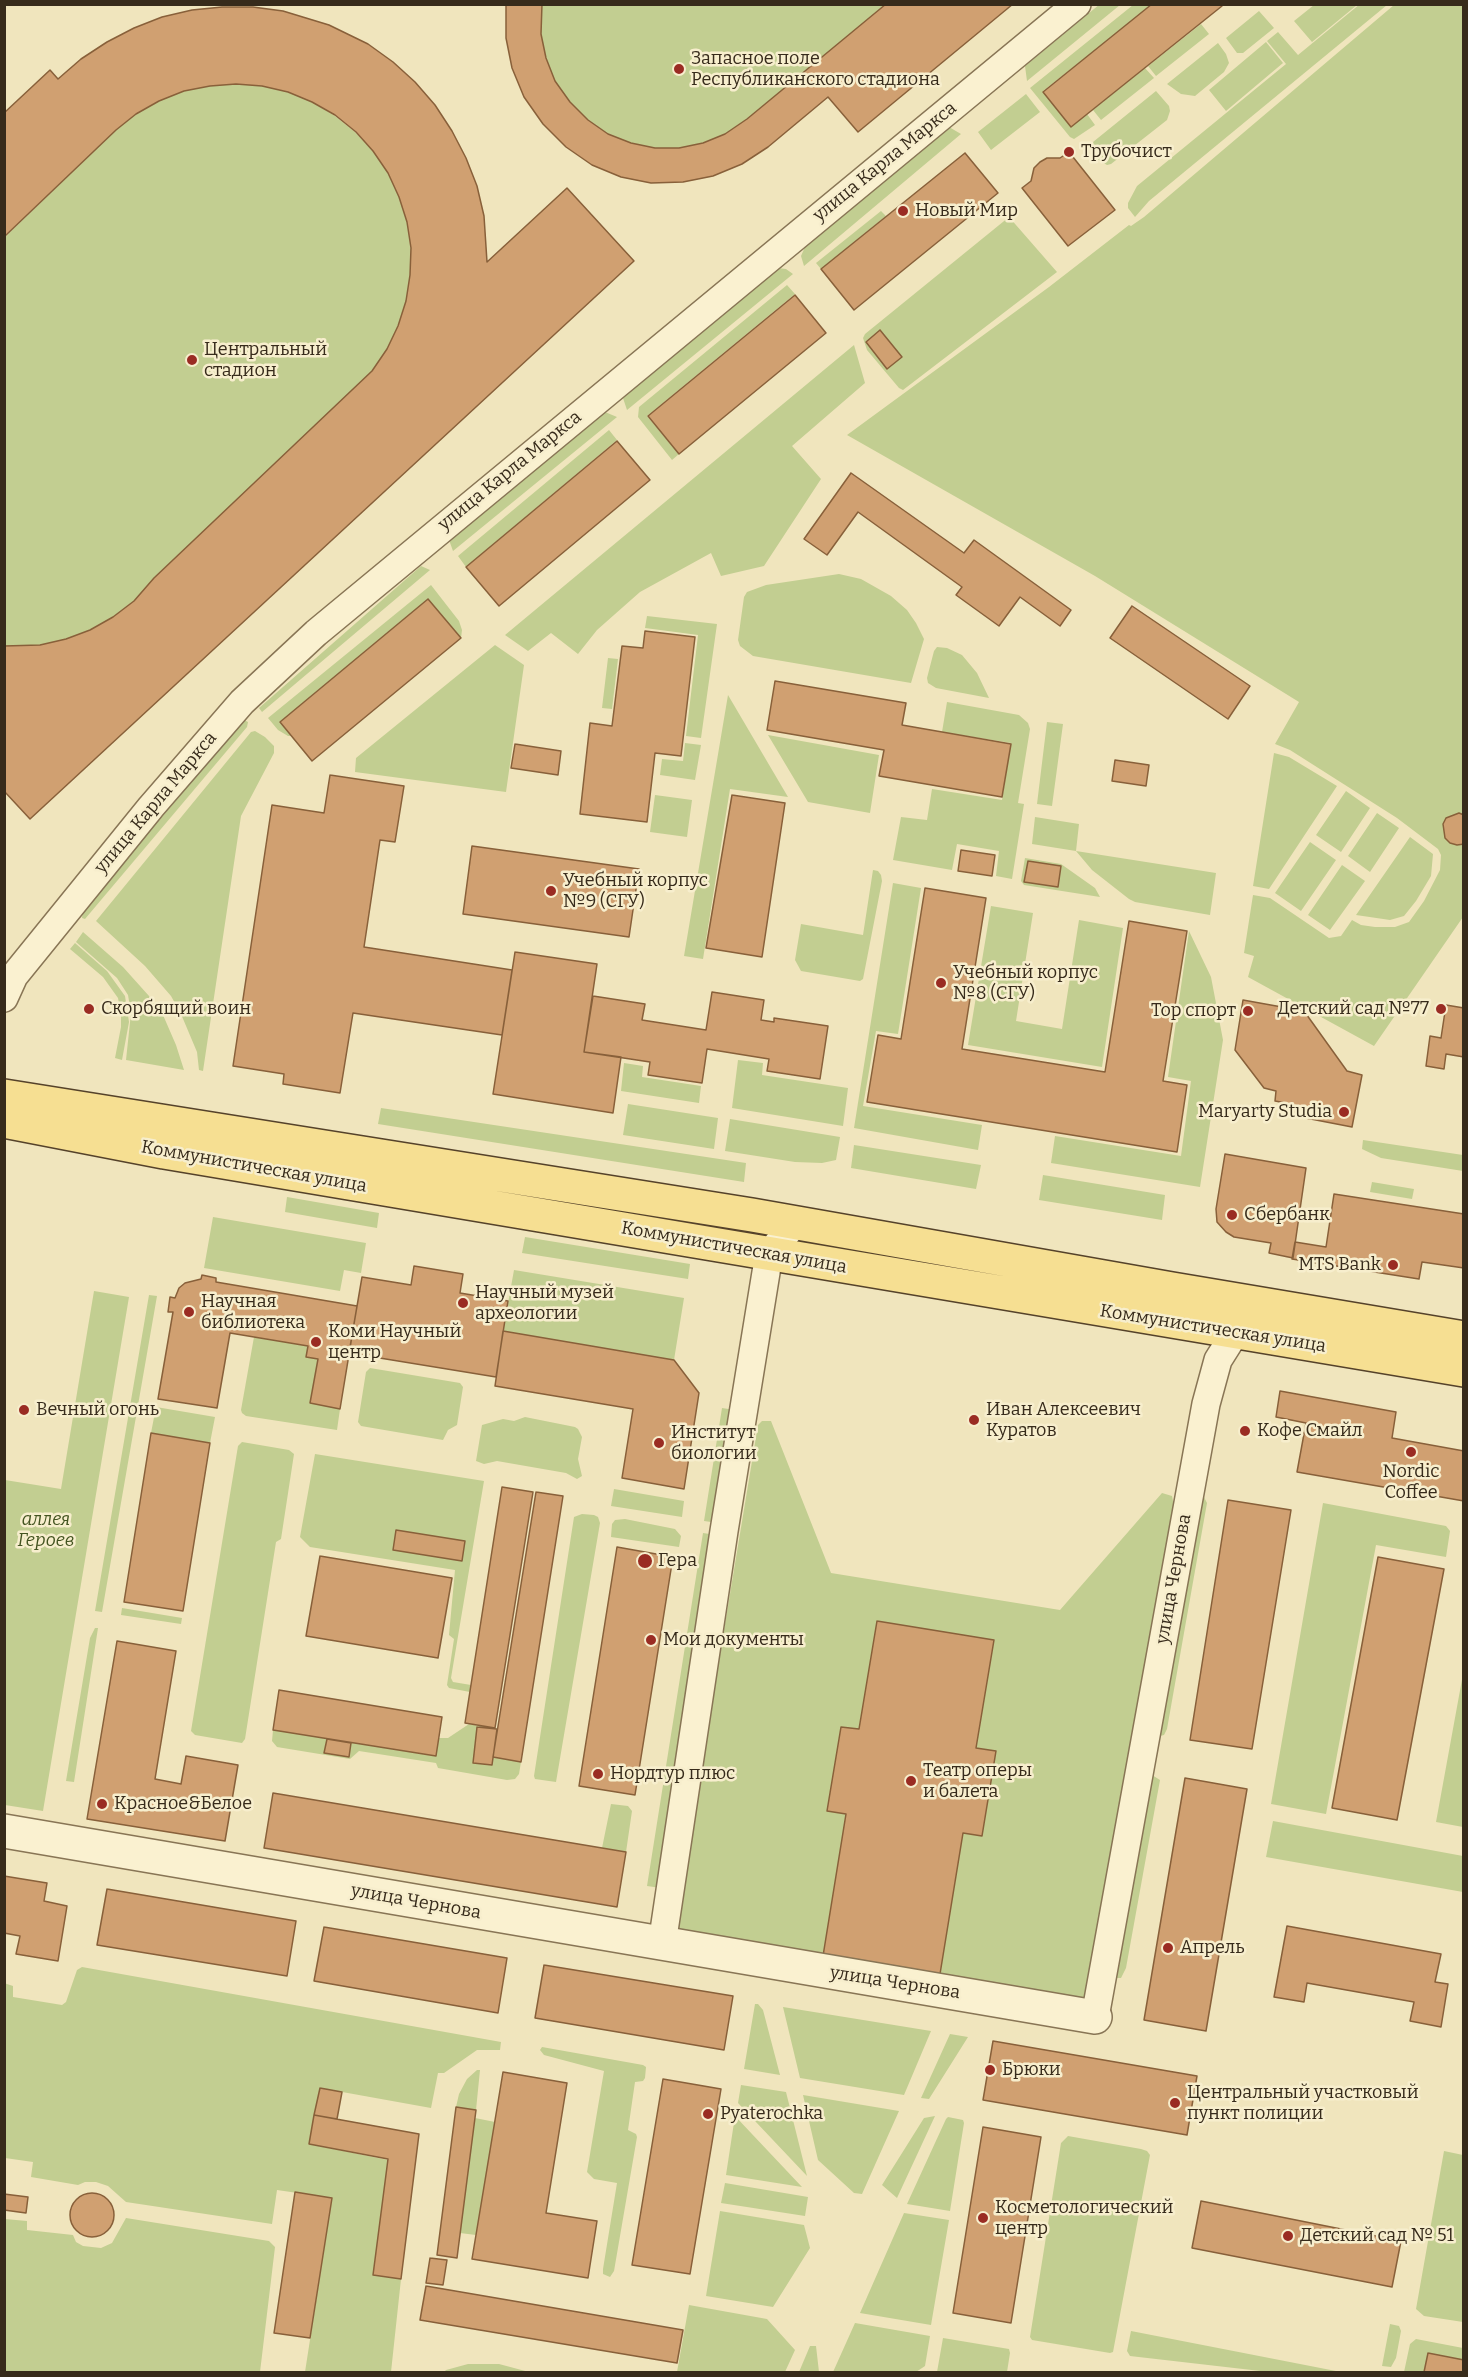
<!DOCTYPE html>
<meta charset="utf-8">
<style>
body{margin:0}
#map{position:relative;width:1468px;height:2377px;overflow:hidden;background:#f0e5bd;font-family:Bitter,serif}
canvas{display:block}
.frame{position:absolute;inset:0;border:6px solid #372b1b;pointer-events:none}
</style>
<div id="map">
<canvas width="1468" height="2377"></canvas>
<div class="frame"></div>
</div>
<script>
const context = document.querySelector('canvas').getContext('2d');
context.lineJoin = 'round';
function paint(path, color) {
  context.fillStyle = color;
  context.fill(path, 'evenodd');
}
function toPath(rows) {
  const path = new Path2D();
  for (const r of rows) {
    if (r.length === 3) {
      path.moveTo(r[0] + r[2], r[1]);
      path.arc(r[0], r[1], r[2], 0, 2 * Math.PI);
      continue;
    }
    path.moveTo(r[0], r[1]);
    for (let i = 2; i < r.length; i += 2) path.lineTo(r[i], r[i + 1]);
  }
  return path;
}
function stroke(path, color, width, dash) {
  context.strokeStyle = color;
  context.lineWidth = width;
  context.lineCap = dash ? 'butt' : 'round';
  context.setLineDash(dash || []);
  context.stroke(path);
}
function write(font, color, halo, rows, align = 'center') {
  context.font = font + ' Bitter,serif';
  context.lineWidth = 5;
  context.setLineDash([]);
  context.textBaseline = 'middle';
  context.strokeStyle = halo;
  context.fillStyle = color;
  for (const [text, x, y, turn = 0] of rows) {
    context.save();
    context.translate(x, y);
    context.rotate((+turn || 0) * Math.PI / 180);
    context.textAlign = isNaN(turn) ? turn : align;
    if (halo) context.strokeText(text, 0, 0);
    context.fillText(text, 0, 0);
    context.restore();
  }
}
paint(toPath([
 [1100,4,1120,5,1027,81,1025,66],
 [1360,4,1387,5,1149,201,1135,217,1128,208,1128,203,1137,186,1286,64,1267,41,1278,32,1298,55],
 [542,5,886,5,747,119,725,134,703,143,679,148,655,148,631,143,608,134,588,120,570,102,555,81,546,58,541,34],
 [1133,5,1152,5,1043,91,1071,127,1087,114,1095,125,1074,139,1070,137,1030,88],
 [1314,5,1314,4,1357,5,1312,42,1294,21],
 [1394,5,1463,5,1463,917,1374,1046,1248,977,1254,956,1244,953,1253,895,1270,898,1329,938,1341,936,1352,920,1361,925,1375,927,1395,927,1409,922,1424,901,1440,870,1441,855,1438,849,1397,818,1290,750,1275,744,1299,702,1095,576,847,435,1049,287,1129,225,1131,226,1144,217],
 [1259,11,1274,28,1243,53,1237,53,1226,38],
 [1201,24,1209,34,1156,76,1148,66],
 [1266,42,1283,63,1226,111,1209,90],
 [1218,43,1226,54,1229,63,1224,72,1195,96,1181,94,1167,84],
 [1145,68,1154,78,1101,120,1093,110],
 [236,84,262,86,288,92,312,102,335,116,355,132,373,151,388,173,399,197,407,222,411,248,410,275,406,301,398,326,387,349,372,371,353,390,134,601,113,617,90,630,66,639,40,645,5,646,5,237,116,130,136,114,159,101,184,91,210,86],
 [1156,91,1169,106,1170,111,1167,120,1111,164,1107,165,1097,159,1091,152,1093,142],
 [1026,94,1040,112,991,150,978,132],
 [949,127,961,134,804,266,801,256,805,247],
 [881,211,886,216,821,269,816,263],
 [1009,217,1057,272,903,390,899,388,867,350,863,338,865,334],
 [778,268,786,269,793,274,627,410,623,398],
 [787,285,795,294,647,416,679,454,672,460,638,417,639,407],
 [854,345,865,383,792,446,821,479,764,566,721,576,711,553,640,592,597,630,578,654,551,633,528,651,505,635],
 [605,412,617,417,453,551,449,540],
 [609,430,617,440,466,567,458,556],
 [421,566,430,570,262,712,259,708],
 [839,574,861,579,891,596,907,610,916,623,924,639,911,683,753,656,740,646,738,640,744,597,747,592,766,585],
 [431,585,459,621,462,630,461,638,428,599,280,722,291,736,288,736,278,730,268,718],
 [647,616,717,624,701,738,686,736,698,635,645,628],
 [495,645,524,665,506,792,355,772,356,758],
 [937,647,947,648,962,655,977,673,989,698,936,688,928,683,927,678,934,651],
 [608,658,618,659,612,709,602,708],
 [728,695,788,797,730,789,703,959,684,956],
 [947,702,1019,715,1028,723,1030,729,1018,803,1024,804,1012,879,996,876,999,851,957,844,952,870,893,860,901,817,927,820,932,789,1002,800,1011,743,942,732],
 [244,720,248,722,247,727,85,919,82,918,83,910],
 [1047,722,1063,724,1052,806,1037,804],
 [255,731,265,737,274,746,274,753,241,816,203,1071,199,1070,197,1052,181,1014,171,996,145,966,96,921,251,732],
 [768,735,879,755,870,813,808,802],
 [685,743,701,745,695,780,660,775,662,759,683,761],
 [1274,753,1289,757,1337,786,1269,889,1253,886],
 [1346,791,1370,808,1341,852,1316,835],
 [655,795,692,800,687,837,650,832],
 [1377,813,1399,828,1370,872,1348,856],
 [1035,817,1079,824,1076,851,1216,873,1210,915,1135,902,1129,899,1092,870,1076,851,1032,844],
 [1410,837,1433,854,1431,876,1416,901,1404,916,1390,920,1356,915],
 [1310,842,1336,860,1301,911,1275,893],
 [1025,858,1061,864,1095,888,1100,897,1024,885,1021,881],
 [1342,865,1365,881,1330,930,1308,915],
 [873,870,878,871,881,875,882,881,863,979,860,981,801,971,795,960,801,924,863,935],
 [893,883,921,888,898,1034,876,1031,863,1106,982,1125,978,1150,854,1128],
 [991,906,1033,913,1016,1021,1062,1029,1079,920,1123,928,1102,1067,968,1045],
 [1189,931,1211,977,1223,1040,1200,1187,1051,1163,1055,1136,1181,1156,1191,1081,1168,1077],
 [83,932,123,967,149,996,163,1015,176,1045,184,1070,126,1060,131,1013,128,995,117,978,76,942],
 [75,943,107,971,125,996,129,1022,122,1060,115,1058,121,1027,121,1013,118,998,103,977,70,949],
 [738,1060,763,1063,762,1075,848,1088,843,1126,732,1108],
 [624,1063,643,1066,642,1077,701,1086,699,1103,621,1091],
 [628,1104,718,1118,714,1149,623,1135],
 [381,1108,746,1163,744,1182,378,1124],
 [730,1119,840,1137,836,1160,822,1163,795,1162,725,1151],
 [1363,1140,1463,1155,1463,1171,1381,1158,1362,1149],
 [854,1145,981,1165,976,1189,851,1168],
 [1043,1175,1165,1195,1162,1220,1039,1200],
 [1372,1182,1414,1189,1412,1199,1370,1192],
 [287,1197,379,1213,377,1228,285,1212],
 [213,1217,366,1243,361,1273,344,1270,340,1291,204,1268],
 [525,1237,690,1264,688,1279,522,1253],
 [514,1270,684,1298,674,1360,503,1331],
 [94,1291,129,1297,43,1811,5,1805,5,1480,61,1489],
 [149,1295,157,1296,102,1612,95,1611],
 [254,1337,308,1346,306,1357,318,1359,310,1403,340,1409,337,1430,246,1416,242,1413,241,1410],
 [370,1368,460,1383,463,1387,457,1425,448,1430,443,1440,361,1426,358,1422,366,1372],
 [156,1407,215,1417,210,1443,151,1433],
 [722,1408,735,1410,718,1523,704,1521],
 [525,1417,575,1427,578,1429,582,1437,578,1459,582,1476,577,1479,566,1473,497,1461,484,1464,476,1461,482,1425,503,1419,514,1421],
 [762,1421,771,1421,831,1573,1060,1610,1162,1493,1172,1496,1174,1506,1089,2002,674,1932,758,1425],
 [242,1442,289,1450,294,1454,281,1539,276,1542,245,1739,242,1743,195,1735,191,1731,238,1446],
 [315,1454,484,1481,451,1678,453,1682,471,1685,470,1692,449,1688,447,1685,454,1639,449,1635,455,1570,310,1547,300,1537],
 [614,1489,684,1501,682,1517,611,1506],
 [1199,1496,1204,1497,1207,1503,1167,1729,1164,1735,1160,1736,1156,1734],
 [1323,1503,1446,1526,1450,1531,1446,1557,1376,1545,1326,1814,1271,1804],
 [582,1514,594,1515,598,1517,600,1523,556,1782,535,1779,534,1776,574,1517],
 [625,1519,675,1529,681,1536,679,1547,611,1537,612,1524,615,1520],
 [703,1533,716,1535,661,1888,647,1886],
 [122,1608,182,1618,181,1624,121,1615],
 [95,1628,98,1628,74,1782,66,1781,90,1638],
 [1463,1674,1463,1827,1436,1822],
 [469,1724,498,1729,494,1757,521,1762,519,1774,515,1779,507,1780,438,1768,436,1763,359,1751,350,1759,277,1747,272,1741,273,1730,435,1756,439,1738,448,1738],
 [1152,1775,1160,1780,1126,1968,1121,1978,1117,1978,1113,1975],
 [611,1804,628,1806,632,1811,626,1852,602,1848],
 [1273,1821,1463,1856,1463,1892,1266,1857],
 [82,1967,501,2042,500,2050,477,2050,444,2073,438,2073,431,2108,320,2088,309,2144,388,2160,373,2275,401,2279,391,2372,305,2372,332,2198,277,2190,272,2224,126,2202,108,2186,96,2182,85,2182,78,2185,31,2177,33,2162,5,2158,4,1983,13,1986,13,1997,62,2005,66,2002,77,1970],
 [755,2004,758,2004,763,2010,780,2075,744,2069],
 [783,2007,931,2031,904,2095,800,2078],
 [950,2034,968,2037,929,2099,921,2098],
 [542,2047,643,2065,646,2067,645,2078,643,2081,635,2082,628,2130,636,2134,637,2137,614,2271,610,2277,603,2274,603,2269,617,2183,594,2179,587,2172,604,2071,544,2055,540,2050],
 [477,2070,480,2070,476,2110,456,2107,459,2094,467,2079],
 [741,2085,786,2092,807,2176,738,2103],
 [803,2095,899,2111,862,2194,854,2193,818,2160],
 [735,2116,802,2187,726,2175],
 [935,2116,897,2198,882,2185,924,2118],
 [948,2117,963,2120,964,2123,950,2211,907,2204,946,2119],
 [475,2118,495,2122,476,2235,460,2233],
 [1068,2136,1141,2149,1147,2151,1150,2155,1113,2352,1110,2353,1032,2340,1030,2337,1061,2143],
 [1444,2151,1463,2155,1463,2322,1424,2316,1416,2309],
 [725,2183,808,2197,805,2216,721,2203],
 [720,2211,804,2225,810,2248,773,2307,706,2296],
 [904,2213,949,2220,931,2325,860,2313],
 [126,2218,269,2241,275,2247,260,2372,5,2371,5,2219,27,2221,27,2230,73,2235,76,2242,83,2246,101,2248,112,2243],
 [689,2305,767,2319,795,2350,785,2372,677,2372],
 [855,2323,930,2336,925,2366,916,2372,833,2372],
 [1390,2324,1399,2326,1401,2331,1396,2358,1391,2367,1382,2366],
 [1131,2331,1341,2372,1269,2372,1130,2356,1127,2351],
 [943,2338,1009,2349,1010,2353,1007,2372,937,2372],
 [1416,2339,1463,2348,1463,2360,1428,2353,1424,2372,1404,2372,1410,2344],
 [810,2346,816,2346,819,2372,799,2372],
 [468,2364,499,2364,529,2372,444,2372,446,2370]
]), '#c2ce91');
const building = toPath([
 [506,4,542,4,541,34,546,58,555,81,570,102,588,120,608,134,631,143,655,148,679,148,703,143,725,134,747,119,886,4,1013,4,858,132,828,97,768,147,742,164,713,176,683,182,651,183,621,177,592,165,566,147,543,124,524,97,512,68,506,38,506,4],
 [1152,4,1221,4,1222,6,1071,127,1043,92,1152,4],
 [222,7,253,7,283,11,329,25,368,44,393,62,415,82,435,105,452,131,466,158,477,186,484,216,487,262,567,188,634,261,30,819,4,791,4,646,40,645,66,639,90,630,113,617,134,601,154,578,372,371,387,349,398,326,406,301,410,275,411,248,407,222,399,197,388,173,373,151,356,132,335,115,312,102,288,92,262,86,236,84,210,86,184,91,159,101,136,114,116,130,4,237,4,113,50,70,58,79,81,59,107,42,134,28,162,17,192,10,222,7],
 [1069,152,1115,210,1068,246,1022,188,1031,181,1034,168,1040,162,1047,158,1060,158,1069,152],
 [965,153,998,193,854,310,821,269,965,153],
 [795,295,826,333,679,454,648,416,795,295],
 [880,330,902,357,887,369,866,342,880,330],
 [617,441,650,480,499,606,466,567,617,441],
 [851,473,964,553,974,540,1071,610,1060,626,1020,597,999,626,956,595,962,587,858,512,827,555,804,539,851,473],
 [428,599,461,638,312,761,280,722,428,599],
 [1132,606,1250,686,1228,719,1110,638,1132,606],
 [645,631,695,637,681,756,655,753,647,822,580,814,590,723,612,726,622,646,643,648,645,631],
 [775,681,906,703,902,725,1011,744,1002,797,879,776,884,750,767,730,775,681],
 [515,744,561,751,558,775,511,768,515,744],
 [1115,760,1149,765,1146,786,1112,781,1115,760],
 [330,775,404,786,395,842,380,840,364,947,512,970,502,1035,353,1013,340,1093,283,1084,284,1074,233,1066,272,805,324,813,330,775],
 [732,795,785,803,762,957,706,948,732,795],
 [1459,813,1464,815,1464,844,1457,845,1450,843,1445,838,1443,824,1446,818,1459,813],
 [472,846,639,869,629,937,463,914,472,846],
 [961,850,995,855,992,876,958,871,961,850],
 [1028,861,1061,866,1058,887,1024,882,1028,861],
 [925,888,986,898,962,1049,1105,1072,1129,921,1187,931,1163,1081,1187,1085,1177,1152,867,1102,878,1035,901,1039,925,888],
 [515,952,597,964,584,1052,621,1057,613,1113,493,1094,515,952],
 [712,992,764,1000,761,1020,774,1022,774,1018,828,1026,820,1079,767,1071,769,1059,707,1049,702,1083,648,1075,650,1062,584,1052,593,996,645,1004,642,1020,706,1030,712,992],
 [1243,1000,1304,1011,1347,1071,1362,1075,1352,1127,1285,1114,1286,1103,1275,1101,1276,1091,1264,1088,1235,1050,1243,1000],
 [1446,1005,1464,1008,1464,1057,1446,1054,1444,1069,1426,1066,1430,1036,1441,1038,1446,1005],
 [1225,1154,1306,1168,1293,1258,1269,1253,1271,1243,1234,1237,1226,1232,1217,1222,1216,1209,1225,1154],
 [1334,1194,1464,1214,1464,1268,1422,1262,1419,1279,1292,1259,1295,1242,1326,1247,1334,1194],
 [414,1266,463,1274,460,1293,508,1301,496,1377,349,1353,362,1277,411,1285,414,1266],
 [202,1275,216,1278,216,1282,357,1306,340,1409,310,1403,318,1359,306,1357,308,1346,230,1333,217,1408,158,1399,173,1312,168,1312,170,1297,175,1298,179,1288,185,1283,201,1279,202,1275],
 [503,1331,674,1360,699,1393,684,1489,622,1478,633,1409,495,1386,503,1331],
 [1280,1391,1396,1412,1392,1438,1464,1451,1464,1501,1297,1472,1306,1423,1276,1417,1280,1391],
 [151,1433,210,1443,183,1611,124,1602,151,1433],
 [502,1487,533,1492,495,1728,465,1723,502,1487],
 [536,1492,563,1496,521,1762,493,1757,536,1492],
 [1228,1500,1291,1510,1252,1749,1190,1740,1228,1500],
 [396,1530,465,1541,462,1561,393,1550,396,1530],
 [617,1547,673,1557,635,1795,579,1786,617,1547],
 [320,1556,452,1578,438,1658,306,1636,320,1556],
 [1378,1557,1444,1569,1397,1820,1332,1808,1378,1557],
 [877,1621,994,1640,976,1748,996,1751,982,1836,963,1833,940,1974,823,1956,846,1814,827,1811,841,1727,859,1729,877,1621],
 [117,1641,176,1651,155,1779,181,1784,186,1756,238,1765,225,1841,87,1819,117,1641],
 [279,1690,442,1717,436,1756,273,1730,279,1690],
 [477,1727,497,1729,492,1765,473,1763,477,1727],
 [327,1739,351,1743,349,1757,324,1753,327,1739],
 [1185,1778,1247,1789,1206,2031,1144,2020,1185,1778],
 [273,1793,626,1852,617,1907,264,1848,273,1793],
 [4,1876,47,1883,44,1901,67,1906,58,1961,16,1954,20,1936,4,1933,4,1876],
 [107,1889,296,1921,287,1976,97,1945,107,1889],
 [1287,1926,1441,1954,1435,1982,1448,1984,1441,2027,1410,2021,1414,2002,1307,1983,1304,2002,1274,1997,1287,1926],
 [324,1927,507,1958,498,2013,314,1981,324,1927],
 [544,1965,733,1996,724,2050,535,2018,544,1965],
 [993,2041,1197,2076,1187,2135,983,2100,993,2041],
 [503,2072,567,2083,546,2213,597,2221,588,2278,472,2259,503,2072],
 [663,2079,721,2089,690,2274,632,2265,663,2079],
 [320,2088,342,2092,337,2119,314,2115,320,2088],
 [456,2107,476,2110,457,2258,437,2255,456,2107],
 [314,2115,419,2134,401,2279,373,2275,388,2159,309,2144,314,2115],
 [983,2127,1041,2137,1011,2323,953,2313,983,2127],
 [295,2192,332,2198,310,2338,274,2333,295,2192],
 [92,2215,22],
 [4,2194,28,2197,26,2213,4,2210,4,2194],
 [1201,2201,1401,2241,1392,2287,1192,2248,1201,2201],
 [430,2258,447,2260,443,2285,426,2283,430,2258],
 [426,2286,683,2330,677,2363,420,2320,426,2286],
 [1428,2353,1464,2360,1464,2372,1424,2372,1428,2353]
]);
paint(building, '#d0a071');
stroke(building, '#88603a', 1.5);
const minor = toPath([
 [4,998,14,976,151,807,242,702,316,633,1077,4],
 [662,1944,724,1531,769,1254,795,1223],
 [1095,2017,1206,1404,1218,1360,1235,1333]
]);
const tertiary = toPath([
 [4,1831,1095,2017]
]);
const primary = toPath([
 [4,1096,752,1215,1172,1289,1464,1338],
 [4,1121,164,1152,1464,1370]
]);
stroke(minor, '#887555', 30);
stroke(tertiary, '#887555', 36);
stroke(primary, '#55422a', 36);
stroke(minor, '#faf1d0', 27);
stroke(tertiary, '#faf1d0', 33);
stroke(primary, '#f6df92', 33);
for (const [x, y, r, color] of [
 [679,69,6,"#9a2c23"],
 [1069,152,6,"#9a2c23"],
 [903,211,6,"#9a2c23"],
 [192,360,6,"#9a2c23"],
 [551,891,6,"#9a2c23"],
 [941,983,6,"#9a2c23"],
 [89,1009,6,"#9a2c23"],
 [1441,1009,6,"#9a2c23"],
 [1248,1011,6,"#9a2c23"],
 [1344,1112,6,"#9a2c23"],
 [1232,1215,6,"#9a2c23"],
 [1393,1265,6,"#9a2c23"],
 [463,1303,6,"#9a2c23"],
 [189,1312,6,"#9a2c23"],
 [316,1342,6,"#9a2c23"],
 [24,1410,6,"#9a2c23"],
 [974,1420,6,"#9a2c23"],
 [1245,1431,6,"#9a2c23"],
 [659,1443,6,"#9a2c23"],
 [1411,1452,6,"#9a2c23"],
 [645,1561,8,"#9a2c23"],
 [651,1640,6,"#9a2c23"],
 [598,1774,6,"#9a2c23"],
 [911,1781,6,"#9a2c23"],
 [102,1804,6,"#9a2c23"],
 [1168,1948,6,"#9a2c23"],
 [990,2070,6,"#9a2c23"],
 [1175,2103,6,"#9a2c23"],
 [708,2114,6,"#9a2c23"],
 [983,2218,6,"#9a2c23"],
 [1288,2236,6,"#9a2c23"]
]) {
  const dot = new Path2D();
  dot.arc(x, y, r, 0, 2 * Math.PI);
  context.fillStyle = color;
  context.fill(dot);
  stroke(dot, '#f7eecd', 2);
}
write('18px', '#372b1b', '#f7eecd', [
 ["Запасное поле",691,59],
 ["Республиканского стадиона",691,80],
 ["Трубочист",1081,152],
 ["Новый Мир",915,211],
 ["Центральный",204,350],
 ["стадион",204,371],
 ["Учебный корпус",563,881],
 ["№9 (СГУ)",563,902],
 ["Учебный корпус",953,973],
 ["№8 (СГУ)",953,994],
 ["Скорбящий воин",101,1009],
 ["Детский сад №77",1429,1009,"right"],
 ["Top спорт",1236,1011,"right"],
 ["Maryarty Studia",1332,1112,"right"],
 ["Сбербанк",1244,1215],
 ["MTS Bank",1381,1265,"right"],
 ["Научный музей",475,1293],
 ["археологии",475,1314],
 ["Научная",201,1302],
 ["библиотека",201,1323],
 ["Коми Научный",328,1332],
 ["центр",328,1353],
 ["Вечный огонь",36,1410],
 ["Иван Алексеевич",986,1410],
 ["Куратов",986,1431],
 ["Кофе Смайл",1257,1431],
 ["Институт",671,1433],
 ["биологии",671,1454],
 ["Nordic",1411,1472,"center"],
 ["Coffee",1411,1493,"center"],
 ["Гера",658,1561],
 ["Мои документы",663,1640],
 ["Театр оперы",923,1771],
 ["и балета",923,1792],
 ["Нордтур плюс",610,1774],
 ["Красное&Белое",114,1804],
 ["Апрель",1180,1948],
 ["Брюки",1002,2070],
 ["Центральный участковый",1187,2093],
 ["пункт полиции",1187,2114],
 ["Pyaterochka",720,2114],
 ["Косметологический",995,2208],
 ["центр",995,2229],
 ["Детский сад № 51",1300,2236]
], 'left');
write('18px', '#372b1b', '#f7eecd', [
 ["улица Карла Маркса",885,162,-39],
 ["улица Карла Маркса",510,471,-39],
 ["улица Карла Маркса",156,803,-50],
 ["Коммунистическая улица",254,1167,10],
 ["Коммунистическая улица",734,1248,10],
 ["Коммунистическая улица",1213,1329,9],
 ["улица Чернова",1174,1579,-80],
 ["улица Чернова",416,1902,10],
 ["улица Чернова",895,1983,9]
]);
write('italic 18px', '#435420', '#f7eecd', [
 ["аллея",46,1520],
 ["Героев",46,1541]
]);
</script>
